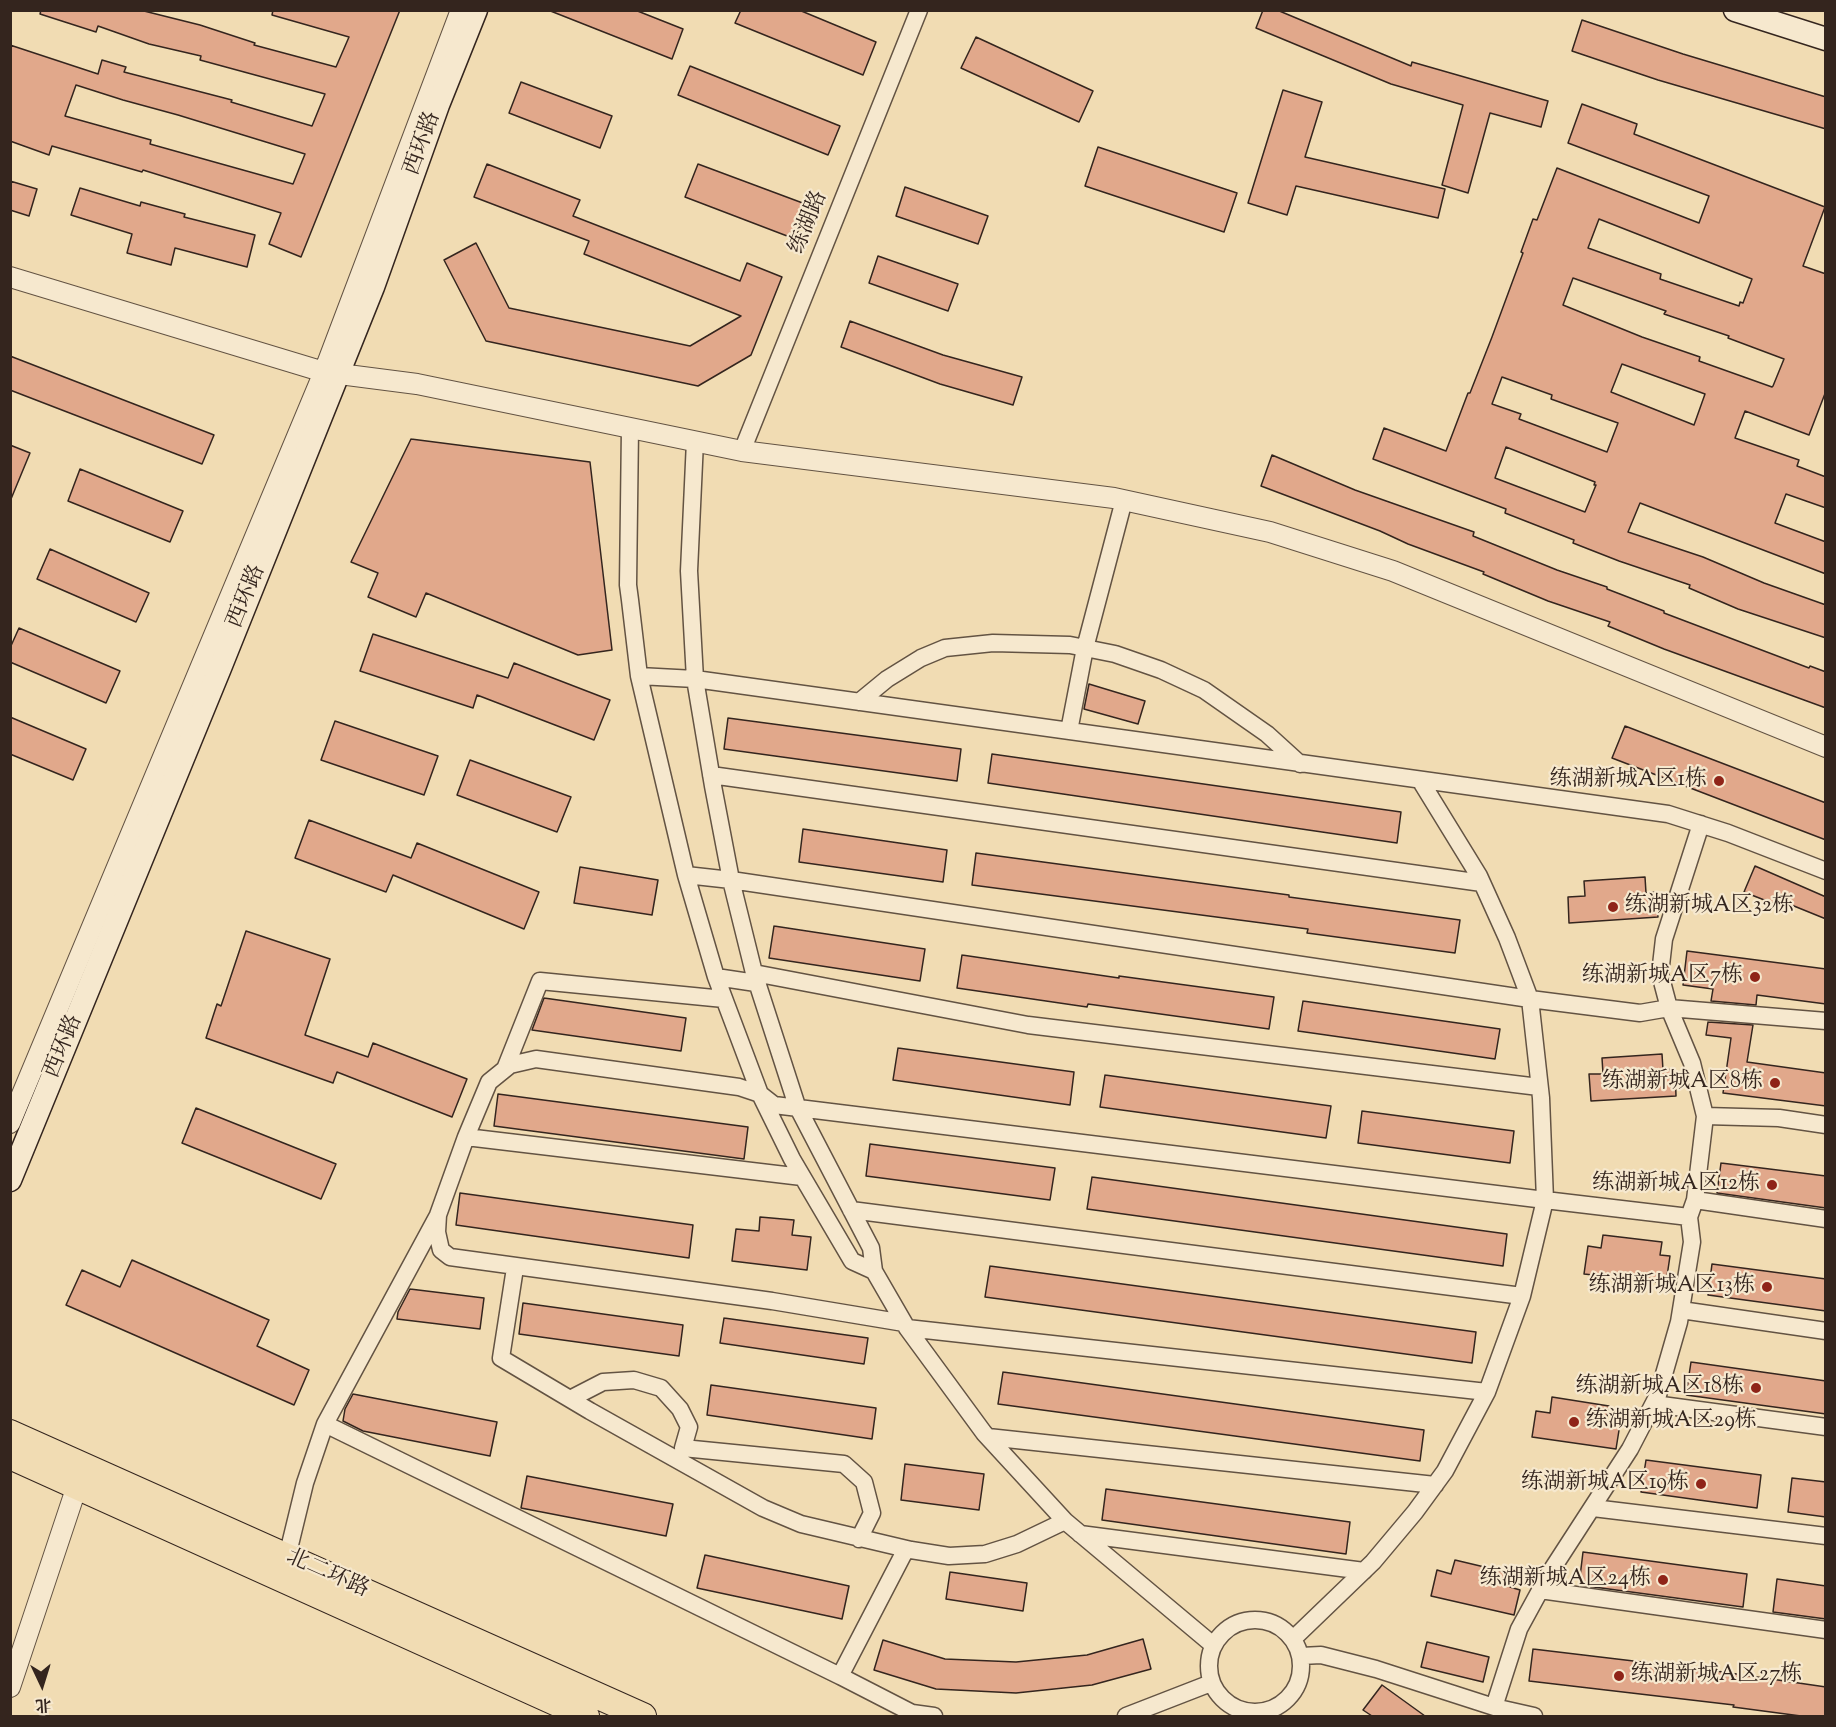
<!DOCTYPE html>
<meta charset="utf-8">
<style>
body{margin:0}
#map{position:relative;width:1836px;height:1727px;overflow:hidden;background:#f1dcb3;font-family:"Sorts Mill Goudy","Noto Serif SC",serif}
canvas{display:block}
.frame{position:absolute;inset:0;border:12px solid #34251e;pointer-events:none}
.north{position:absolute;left:12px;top:1655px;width:60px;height:60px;-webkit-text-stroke:4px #f6e8ce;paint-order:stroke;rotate:176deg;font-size:16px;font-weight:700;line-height:24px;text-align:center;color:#34251e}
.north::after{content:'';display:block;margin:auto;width:21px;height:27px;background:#34251e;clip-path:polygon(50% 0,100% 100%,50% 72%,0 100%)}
</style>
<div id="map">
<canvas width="1836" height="1727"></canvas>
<div class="frame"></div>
<div class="north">北</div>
</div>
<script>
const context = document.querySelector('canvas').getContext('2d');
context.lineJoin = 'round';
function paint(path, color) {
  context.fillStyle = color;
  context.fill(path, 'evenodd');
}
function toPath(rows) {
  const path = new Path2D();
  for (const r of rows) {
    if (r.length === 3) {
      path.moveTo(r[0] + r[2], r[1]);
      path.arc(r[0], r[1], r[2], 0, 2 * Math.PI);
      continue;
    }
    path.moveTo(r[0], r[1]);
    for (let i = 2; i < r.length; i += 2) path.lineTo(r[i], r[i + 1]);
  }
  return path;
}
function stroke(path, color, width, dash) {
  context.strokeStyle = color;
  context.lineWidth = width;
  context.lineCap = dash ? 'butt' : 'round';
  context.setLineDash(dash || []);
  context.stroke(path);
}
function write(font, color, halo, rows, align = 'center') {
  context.font = font + ' "Sorts Mill Goudy","Noto Serif SC",serif';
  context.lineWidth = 4.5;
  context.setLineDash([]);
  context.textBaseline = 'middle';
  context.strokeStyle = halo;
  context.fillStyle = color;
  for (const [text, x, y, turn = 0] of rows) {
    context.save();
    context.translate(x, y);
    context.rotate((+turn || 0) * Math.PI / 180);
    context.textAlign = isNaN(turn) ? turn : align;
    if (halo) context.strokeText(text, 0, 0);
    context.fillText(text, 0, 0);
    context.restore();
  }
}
const building = toPath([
 [41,10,140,10,200,25,255,43,254,45,336,67,349,37,272,15,273,10,400,10,301,257,269,244,281,213,143,170,142,172,52,146,49,155,10,141,10,45,98,74,102,60,126,67,124,72,232,100,231,102,312,126,325,94,200,60,201,56,149,44,98,26,96,32,40,14,41,10],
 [76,85,123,100,178,115,305,154,293,184,150,144,151,140,65,116,76,85],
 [548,10,635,10,683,29,672,59,548,10],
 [741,10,799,10,876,42,863,75,735,23,741,10],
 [1263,10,1277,10,1411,66,1412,62,1548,101,1541,127,1490,113,1468,193,1442,185,1463,105,1391,84,1256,28,1263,10],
 [1582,20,1683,54,1826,97,1826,129,1658,80,1572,51,1582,20],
 [976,37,1093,91,1079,122,961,68,976,37],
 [690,66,840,126,828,155,678,95,690,66],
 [521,82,612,116,600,148,509,113,521,82],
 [1283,90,1322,102,1305,157,1445,189,1438,218,1296,186,1287,215,1248,203,1283,90],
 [1582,104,1637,124,1634,134,1825,207,1803,266,1826,274,1826,391,1809,435,1745,411,1735,438,1799,460,1797,466,1826,477,1826,508,1786,494,1775,523,1826,542,1826,574,1640,503,1628,532,1703,557,1764,583,1826,605,1826,638,1738,609,1689,588,1690,585,1619,561,1573,543,1574,540,1505,513,1506,509,1373,459,1384,428,1446,451,1468,393,1470,393,1492,337,1523,253,1521,252,1533,219,1537,220,1557,168,1699,223,1709,196,1568,143,1582,104],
 [1599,219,1752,279,1743,303,1740,302,1739,306,1660,279,1661,274,1588,248,1599,219],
 [1573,278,1666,311,1664,314,1729,336,1728,338,1784,359,1773,386,1772,387,1699,361,1700,357,1642,337,1563,305,1573,278],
 [1622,364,1705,394,1694,425,1611,392,1622,364],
 [1502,377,1552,395,1551,399,1618,423,1607,452,1519,419,1521,414,1492,404,1502,377],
 [1506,447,1595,482,1594,485,1596,485,1585,512,1495,478,1506,447],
 [1098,147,1237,193,1224,232,1085,186,1098,147],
 [487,164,580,200,573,216,740,281,747,263,782,277,751,355,698,386,486,341,444,260,476,243,509,308,690,346,741,316,584,254,589,241,474,197,487,164],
 [698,164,808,205,795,239,685,197,698,164],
 [10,181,37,189,29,216,10,210,10,181],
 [905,187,988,216,978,244,896,216,905,187],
 [80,188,140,206,141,202,185,214,184,217,255,235,247,267,175,248,171,265,127,253,132,234,71,215,80,188],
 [878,256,958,284,948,311,869,283,878,256],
 [850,321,943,355,1022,377,1013,405,940,384,841,347,850,321],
 [10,356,214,435,202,464,10,390,10,356],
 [411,439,590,462,612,650,578,655,426,593,416,617,368,597,378,573,351,562,411,439],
 [10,445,30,453,11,499,10,499,10,445],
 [1272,455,1355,490,1474,532,1473,536,1557,570,1607,587,1607,589,1664,611,1664,613,1809,668,1810,666,1826,672,1826,708,1664,649,1608,626,1610,622,1548,601,1483,574,1484,572,1408,544,1380,531,1261,486,1272,455],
 [80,469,183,511,170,542,68,501,80,469],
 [50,549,149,593,136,622,37,579,50,549],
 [19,628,120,671,106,703,10,662,10,648,19,628],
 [373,634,508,678,514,663,610,700,594,740,477,695,473,708,360,671,373,634],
 [1089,684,1145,701,1138,724,1084,709,1089,684],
 [10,717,86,749,73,780,10,754,10,717],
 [728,718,961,749,957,781,724,749,728,718],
 [335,721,438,756,424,795,321,760,335,721],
 [1625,726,1826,803,1826,840,1612,758,1625,726],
 [992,754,1401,812,1397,843,988,783,992,754],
 [470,760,571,797,557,832,457,795,470,760],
 [309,820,411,858,417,843,539,892,524,929,393,875,386,892,295,858,309,820],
 [803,829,947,850,943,882,799,862,803,829],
 [976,853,1289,895,1289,897,1460,920,1455,953,1307,933,1308,929,972,885,976,853],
 [1755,866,1826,897,1826,919,1789,904,1787,909,1744,892,1755,866],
 [580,867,658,880,652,915,574,903,580,867],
 [1645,877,1646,893,1656,892,1658,917,1569,923,1568,897,1585,896,1584,881,1645,877],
 [774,926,925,949,920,981,769,958,774,926],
 [246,931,330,959,305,1035,368,1057,373,1043,467,1079,452,1117,337,1072,333,1083,206,1038,217,1004,221,1006,246,931],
 [1687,951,1826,969,1826,1004,1757,995,1756,1005,1711,1001,1713,989,1683,985,1687,951],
 [962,955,1119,978,1119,976,1274,997,1269,1029,1088,1004,1087,1007,957,988,962,955],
 [544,998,686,1018,681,1051,532,1030,544,998],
 [1303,1001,1500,1029,1495,1059,1298,1031,1303,1001],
 [1708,1022,1753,1025,1747,1062,1826,1073,1826,1106,1723,1093,1731,1038,1706,1035,1708,1022],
 [898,1048,1074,1072,1070,1105,893,1080,898,1048],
 [1662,1054,1663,1070,1675,1069,1676,1096,1591,1101,1589,1074,1603,1074,1602,1058,1662,1054],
 [1105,1075,1331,1106,1326,1138,1100,1107,1105,1075],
 [498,1094,748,1127,744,1159,494,1126,498,1094],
 [196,1108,336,1164,321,1199,182,1143,196,1108],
 [1362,1111,1514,1131,1510,1163,1358,1143,1362,1111],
 [870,1144,1055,1168,1050,1200,866,1176,870,1144],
 [1721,1163,1826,1176,1826,1208,1717,1193,1721,1163],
 [1092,1177,1507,1234,1503,1266,1087,1209,1092,1177],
 [460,1193,693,1225,689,1258,456,1225,460,1193],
 [760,1217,794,1220,792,1235,811,1237,807,1270,732,1261,736,1229,759,1231,760,1217],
 [1603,1235,1662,1242,1660,1255,1670,1256,1666,1283,1584,1274,1588,1246,1601,1248,1603,1235],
 [132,1260,269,1320,257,1346,309,1370,294,1405,66,1305,82,1270,120,1287,132,1260],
 [1712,1264,1826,1279,1826,1311,1708,1295,1712,1264],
 [990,1266,1476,1332,1472,1363,985,1297,990,1266],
 [410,1289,484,1298,480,1329,397,1319,398,1312,410,1289],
 [523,1303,683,1325,679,1356,519,1334,523,1303],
 [724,1318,868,1338,864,1364,720,1343,724,1318],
 [1691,1362,1826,1381,1826,1414,1686,1395,1691,1362],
 [1003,1372,1424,1430,1420,1461,998,1404,1003,1372],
 [711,1385,876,1408,872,1439,707,1415,711,1385],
 [353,1394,497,1422,490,1456,363,1431,343,1421,345,1409,353,1394],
 [1552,1397,1609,1406,1606,1421,1620,1424,1616,1449,1532,1437,1536,1411,1550,1413,1552,1397],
 [1646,1460,1761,1475,1757,1508,1641,1492,1646,1460],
 [905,1464,984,1474,979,1510,901,1500,905,1464],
 [527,1476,673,1504,666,1536,521,1508,527,1476],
 [1792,1478,1826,1482,1826,1517,1788,1512,1792,1478],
 [1106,1489,1350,1522,1346,1554,1102,1520,1106,1489],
 [1583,1552,1747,1574,1743,1607,1579,1585,1583,1552],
 [705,1555,849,1586,842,1619,697,1588,705,1555],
 [1455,1560,1514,1574,1510,1587,1520,1590,1514,1615,1431,1596,1437,1570,1451,1574,1455,1560],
 [950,1572,1027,1583,1023,1611,946,1599,950,1572],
 [1777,1579,1826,1586,1826,1619,1773,1612,1777,1579],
 [1143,1639,1151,1669,1092,1685,1016,1693,936,1689,874,1670,883,1640,945,1659,1016,1662,1087,1655,1143,1639],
 [1427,1642,1489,1657,1483,1682,1421,1667,1427,1642],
 [1533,1649,1709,1670,1826,1687,1826,1716,1801,1716,1733,1707,1734,1705,1529,1681,1533,1649],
 [1382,1685,1425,1716,1372,1716,1363,1710,1382,1685]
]);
paint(building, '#e1a88b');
stroke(building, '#34251e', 1.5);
const minor = toPath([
 [630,428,628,585,630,600,639,676,686,875,716,977,760,1094,792,1159,852,1261,874,1271],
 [695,441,689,571,695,679,713,786,731,880,754,973,797,1106,871,1248,874,1271,907,1328,984,1433,1065,1521,1213,1645],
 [742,451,919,10],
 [639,676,695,679,1668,814,1728,833,1826,871],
 [859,702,887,679,921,658,945,648,993,643,1070,645,1115,654,1161,670,1204,690,1267,734,1300,764],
 [1069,731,1085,648,1124,500],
 [711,775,1482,883],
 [686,875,731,880,1530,999,1640,1013,1669,1008,1826,1021],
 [754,973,1028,1025,1539,1087],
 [716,977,756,983],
 [505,1069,540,981,724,999],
 [1705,1116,1779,1118,1826,1125],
 [466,1137,802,1177],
 [1695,1200,1826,1219],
 [851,1210,1522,1296],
 [437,1217,325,1424,840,1676],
 [515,1268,501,1358,590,1411,763,1508,801,1524,911,1550,949,1556,985,1554,1017,1544,1065,1521],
 [1681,1310,1826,1331],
 [904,1323,772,1301,450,1257,441,1250,437,1232,438,1215,466,1137,489,1082,510,1065,536,1059,739,1087,760,1094,774,1105,1545,1200,1689,1217],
 [907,1328,1487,1392],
 [570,1399,603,1382,634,1380,661,1388,680,1409,689,1427,683,1448,844,1464,864,1482,872,1513,859,1539],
 [1654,1404,1826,1427],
 [988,1437,1435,1485],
 [1593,1508,1826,1536],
 [1080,1534,1364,1571],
 [906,1549,840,1676,912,1713,934,1716],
 [287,1557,305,1483,325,1424],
 [1540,1590,1826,1630],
 [1255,1666,46],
 [1293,1639,1373,1562,1415,1512,1445,1471,1487,1392,1522,1296,1545,1200,1541,1098,1530,999,1507,938,1479,876,1420,780],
 [1301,1656,1321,1655,1376,1669,1494,1707,1534,1716],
 [1494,1707,1519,1629,1549,1574,1630,1449,1658,1395,1679,1322,1692,1242,1689,1217,1695,1200,1705,1116,1692,1063,1669,1008,1660,974,1664,939,1701,824],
 [1126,1716,1211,1683]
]);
const tertiary = toPath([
 [10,277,324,372,417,384,742,451,1114,498,1270,532,1393,571,1826,747],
 [10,1123,324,372,461,10],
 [10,1687,77,1486]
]);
const secondary = toPath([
 [1735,10,1826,39],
 [10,1180,220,668,373,287,438,105,476,10]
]);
const primary = toPath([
 [10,1433,643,1716],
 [10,1456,586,1716]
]);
stroke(minor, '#635343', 19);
stroke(tertiary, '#635343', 22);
stroke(secondary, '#34251e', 25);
stroke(primary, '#34251e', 28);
stroke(minor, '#f6e8ce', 16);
stroke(tertiary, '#f6e8ce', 20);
stroke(secondary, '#f6e8ce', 22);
stroke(primary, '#f1dcb3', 26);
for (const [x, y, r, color] of [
 [1719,781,6,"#8f2418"],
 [1613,907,6,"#8f2418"],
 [1755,977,6,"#8f2418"],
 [1775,1083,6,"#8f2418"],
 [1772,1185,6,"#8f2418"],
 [1767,1287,6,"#8f2418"],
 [1756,1388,6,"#8f2418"],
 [1574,1422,6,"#8f2418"],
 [1701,1484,6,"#8f2418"],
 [1663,1580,6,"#8f2418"],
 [1619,1676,6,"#8f2418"]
]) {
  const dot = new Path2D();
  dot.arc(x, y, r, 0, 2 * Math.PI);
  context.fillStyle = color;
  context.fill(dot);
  stroke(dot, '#f6e8ce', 2);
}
write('22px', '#34251e', '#f6e8ce', [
 ["西环路",424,144,-70],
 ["练湖路",810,223,-68],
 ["西环路",248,597,-68],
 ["西环路",65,1047,-68],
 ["北二环路",327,1575,24]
]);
write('22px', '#34251e', '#f6e8ce', [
 ["练湖新城A区1栋",1707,781],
 ["练湖新城A区32栋",1625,907,"left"],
 ["练湖新城A区7栋",1743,977],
 ["练湖新城A区8栋",1763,1083],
 ["练湖新城A区12栋",1760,1185],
 ["练湖新城A区13栋",1755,1287],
 ["练湖新城A区18栋",1744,1388],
 ["练湖新城A区29栋",1586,1422,"left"],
 ["练湖新城A区19栋",1689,1484],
 ["练湖新城A区24栋",1651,1580],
 ["练湖新城A区27栋",1631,1676,"left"]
], 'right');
</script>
